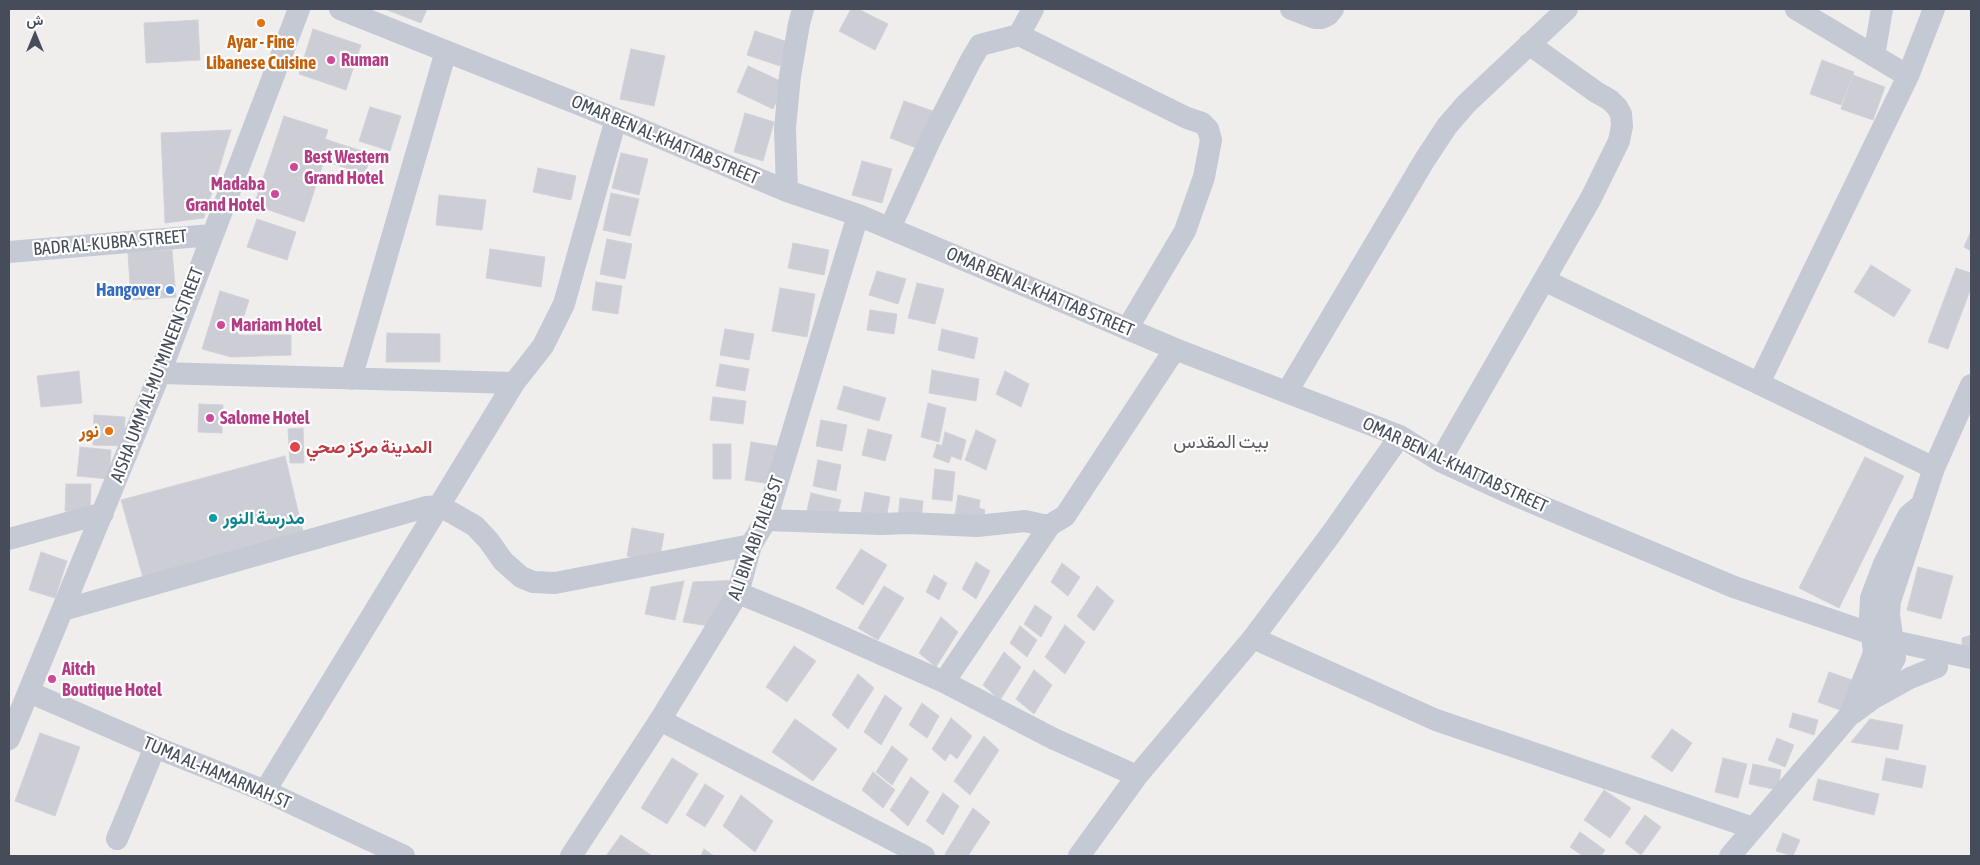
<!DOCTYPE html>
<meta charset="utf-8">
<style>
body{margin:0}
#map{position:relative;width:1980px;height:865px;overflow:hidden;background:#f0eeed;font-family:"Asap Condensed",Vazirmatn,sans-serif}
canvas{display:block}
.frame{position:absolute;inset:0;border:10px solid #464c5a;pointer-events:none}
.north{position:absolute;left:10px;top:10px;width:50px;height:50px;-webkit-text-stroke:4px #fff;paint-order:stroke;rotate:0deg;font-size:14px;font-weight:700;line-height:20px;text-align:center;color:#464c5a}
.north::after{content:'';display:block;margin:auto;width:18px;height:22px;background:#464c5a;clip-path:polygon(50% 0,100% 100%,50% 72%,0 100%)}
</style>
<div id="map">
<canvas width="1980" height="865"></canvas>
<div class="frame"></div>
<div class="north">ش</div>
</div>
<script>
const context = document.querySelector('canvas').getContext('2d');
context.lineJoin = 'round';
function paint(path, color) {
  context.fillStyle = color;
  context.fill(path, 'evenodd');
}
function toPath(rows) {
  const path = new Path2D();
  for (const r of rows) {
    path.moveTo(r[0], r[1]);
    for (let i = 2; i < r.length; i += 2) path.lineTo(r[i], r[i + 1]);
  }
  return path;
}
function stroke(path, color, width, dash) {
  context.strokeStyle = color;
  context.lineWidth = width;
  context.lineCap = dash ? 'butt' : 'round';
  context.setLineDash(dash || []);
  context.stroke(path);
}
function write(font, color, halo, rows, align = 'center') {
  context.font = font + ' "Asap Condensed",Vazirmatn,sans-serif';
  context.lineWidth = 4.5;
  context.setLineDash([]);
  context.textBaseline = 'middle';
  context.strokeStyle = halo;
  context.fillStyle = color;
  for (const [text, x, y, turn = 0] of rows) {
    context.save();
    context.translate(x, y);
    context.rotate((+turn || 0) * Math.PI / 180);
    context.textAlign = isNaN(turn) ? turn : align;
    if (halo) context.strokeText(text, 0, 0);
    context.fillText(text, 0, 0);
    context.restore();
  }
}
const building = toPath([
 [385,9,427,9,421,23,385,9],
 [851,9,858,9,888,24,875,50,839,31,851,9],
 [198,20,200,60,146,63,144,23,198,20],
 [313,29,361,45,346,90,299,74,313,29],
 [755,31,788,42,780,66,747,55,755,31],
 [631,49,665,56,654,106,620,99,631,49],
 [1822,60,1854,72,1841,105,1810,94,1822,60],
 [748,66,785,83,773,109,737,92,748,66],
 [1853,75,1885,87,1873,120,1841,109,1853,75],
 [904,101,933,111,919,149,890,138,904,101],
 [370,107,401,116,390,151,359,141,370,107],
 [745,113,774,122,763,161,734,152,745,113],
 [284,116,328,130,325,139,371,154,365,174,324,161,304,222,254,205,284,116],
 [231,130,204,218,165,223,161,133,231,130],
 [621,153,648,159,639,195,612,188,621,153],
 [862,161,892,169,882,203,852,195,862,161],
 [538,168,576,176,571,200,533,192,538,168],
 [611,193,639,199,630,236,603,230,611,193],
 [439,195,486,200,482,230,436,225,439,195],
 [257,219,296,232,287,260,247,247,257,219],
 [1971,231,1971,251,1964,247,1971,231],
 [607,239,632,244,625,279,600,274,607,239],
 [793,243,829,250,824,275,788,268,793,243],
 [490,249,545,257,541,287,486,278,490,249],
 [172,250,176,297,131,300,128,253,172,250],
 [1871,265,1911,290,1894,317,1854,292,1871,265],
 [1956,268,1971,273,1971,288,1948,349,1928,342,1956,268],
 [877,271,906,279,898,304,869,295,877,271],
 [596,282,622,286,618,314,592,310,596,282],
 [917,283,944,289,935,324,908,318,917,283],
 [780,288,815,294,807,337,772,331,780,288],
 [220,291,249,300,238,335,291,335,291,355,231,357,202,349,220,291],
 [870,310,897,314,894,334,867,330,870,310],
 [725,329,754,334,749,360,720,355,725,329],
 [942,329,978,338,974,359,938,350,942,329],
 [387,333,440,334,440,362,386,362,387,333],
 [720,364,749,369,745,391,716,386,720,364],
 [932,370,979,379,976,401,929,393,932,370],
 [79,371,82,403,41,407,37,376,79,371],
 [1005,371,1029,384,1021,407,996,394,1005,371],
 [844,386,886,398,879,421,837,409,844,386],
 [713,397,746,401,743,424,710,420,713,397],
 [928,403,946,408,939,442,921,437,928,403],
 [199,404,223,405,222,433,198,432,199,404],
 [94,415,125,417,124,446,93,445,94,415],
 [821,420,847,425,842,451,816,446,821,420],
 [303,428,304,463,290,463,288,429,303,428],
 [868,429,892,435,885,461,862,455,868,429],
 [976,430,996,440,986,470,965,460,976,430],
 [945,432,966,440,961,460,951,456,949,463,933,457,937,444,942,446,945,432],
 [751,442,777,446,771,484,745,480,751,442],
 [713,444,731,444,731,479,713,479,713,444],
 [80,447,111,450,109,479,77,476,80,447],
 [285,456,304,536,144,581,121,500,285,456],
 [1865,457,1904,476,1839,608,1799,588,1865,457],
 [818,460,841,465,836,491,813,486,818,460],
 [935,469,955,472,952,501,932,499,935,469],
 [66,484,91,484,90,512,65,511,66,484],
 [865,492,890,497,885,524,860,518,865,492],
 [811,493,841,500,836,521,806,515,811,493],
 [958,495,980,500,979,508,985,510,982,525,954,521,958,495],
 [900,498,923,501,921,522,898,519,900,498],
 [632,528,664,534,659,562,627,556,632,528],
 [861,549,887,565,863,605,836,588,861,549],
 [41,552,67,561,55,598,29,590,41,552],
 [976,562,990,571,976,599,962,589,976,562],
 [1062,563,1080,577,1068,596,1051,582,1062,563],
 [1918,567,1953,576,1941,619,1907,610,1918,567],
 [934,575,947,583,939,600,926,592,934,575],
 [741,580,716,627,683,622,693,582,741,580],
 [684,581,675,620,645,614,651,587,684,581],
 [884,586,904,598,878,640,858,628,884,586],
 [1097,586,1114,601,1094,631,1077,616,1097,586],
 [1035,605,1052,617,1041,637,1024,624,1035,605],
 [941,617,958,632,936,667,919,653,941,617],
 [1065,625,1085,642,1065,674,1045,657,1065,625],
 [1020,626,1037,640,1027,657,1010,643,1020,626],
 [1971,635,1971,649,1962,648,1962,638,1971,635],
 [794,646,816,661,787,702,766,687,794,646],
 [1004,652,1021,667,1000,700,983,685,1004,652],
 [1034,670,1052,685,1034,714,1016,699,1034,670],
 [1829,672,1852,680,1840,710,1818,702,1829,672],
 [858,674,874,688,848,729,832,715,858,674],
 [885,695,902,708,881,745,864,732,885,695],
 [922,703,939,716,927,738,909,725,922,703],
 [1793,713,1818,720,1814,735,1789,727,1793,713],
 [951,718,972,736,957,759,950,753,945,761,932,749,951,718],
 [795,719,837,749,813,781,772,752,795,719],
 [1870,719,1903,725,1898,750,1851,742,1870,719],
 [1672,729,1692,743,1672,772,1651,757,1672,729],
 [40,733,80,747,55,816,15,801,40,733],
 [984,736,999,750,970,795,954,781,984,736],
 [1777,738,1794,745,1785,767,1768,760,1777,738],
 [892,746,908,759,892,785,876,772,892,746],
 [672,758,698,774,667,824,641,808,672,758],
 [1723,758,1747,764,1738,798,1715,792,1723,758],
 [1886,758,1926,766,1922,788,1882,780,1886,758],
 [1753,764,1781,770,1778,790,1749,784,1753,764],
 [873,772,895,790,883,808,862,790,873,772],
 [911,777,929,792,908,826,890,810,911,777],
 [1818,779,1879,794,1874,815,1813,800,1818,779],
 [705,784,724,796,705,827,686,815,705,784],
 [1604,790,1631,808,1610,838,1584,820,1604,790],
 [943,793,959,806,943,835,926,821,943,793],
 [741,795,773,821,755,852,723,826,741,795],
 [973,808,990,822,968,856,948,856,945,854,973,808],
 [1645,815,1661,827,1641,855,1625,843,1645,815],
 [1580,832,1605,850,1601,856,1583,856,1570,847,1580,832],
 [1783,833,1800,840,1793,856,1776,851,1783,833],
 [621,835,651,855,650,856,606,856,621,835],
 [704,849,714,856,701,856,704,849]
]);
paint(building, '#cdced5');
stroke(building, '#d1d2d9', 1);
stroke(toPath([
 [340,9,616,119,787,191,858,215,1175,349,1400,436,1440,461,1505,491,1734,587,1893,641,1971,658],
 [1291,9,1315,18,1322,18,1328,15,1333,9],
 [1796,9,1908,76],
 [1019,35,1033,9],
 [1874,56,1882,9],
 [787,191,785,128,790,76,799,24,803,9],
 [890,228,932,136,971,60,980,45,1019,35,1187,118,1202,123,1208,129,1211,140,1204,177,1185,231,1127,329],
 [9,252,212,235],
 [1544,280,1934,468],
 [160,373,514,383],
 [351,379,446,51],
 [1759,383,1908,76,1934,9],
 [1287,392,1424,161,1447,126,1467,103,1567,9],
 [1440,461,1591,198,1619,141,1622,126,1621,114,1617,107,1610,100,1596,92,1529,44],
 [766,520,881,524,908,523,977,526,1025,521,1043,525,1050,525,1065,516,1069,510,1175,349],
 [9,539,103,513],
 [738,593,802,619,944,682,1054,739,1137,776],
 [63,610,426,507,440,506,475,526,489,541,503,561,521,577,533,582,555,583,751,545],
 [1253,638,1436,720,1753,828],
 [944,682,1050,525],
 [29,692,155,747,265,791,404,856],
 [1874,698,1910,678,1937,667],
 [1852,714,1871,700,1895,658,1889,614,1890,601,1934,468,1971,385],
 [660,720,924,856],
 [9,739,160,373,299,9],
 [265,791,514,383,543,346,564,304,616,119],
 [117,839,155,747],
 [571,856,660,720,738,593,751,545,766,520,858,215],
 [1079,856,1137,776,1253,638,1331,534,1400,436],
 [1730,856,1849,716,1874,653,1870,617,1871,598,1884,564,1905,522,1909,515,1920,506]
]), '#c4c9d4', 22);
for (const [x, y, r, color] of [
 [261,23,5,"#e8710a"],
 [331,60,5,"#d1479c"],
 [294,167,5,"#d1479c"],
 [275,194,5,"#d1479c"],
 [170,290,5,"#3f7fe0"],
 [221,325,5,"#d1479c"],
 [210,418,5,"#d1479c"],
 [109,431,5,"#e8710a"],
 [295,447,6,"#e0444e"],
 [213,518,5,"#0f9aa8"],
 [52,679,5,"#d1479c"]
]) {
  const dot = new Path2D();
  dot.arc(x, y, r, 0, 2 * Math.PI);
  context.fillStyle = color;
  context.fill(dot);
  stroke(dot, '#fff', 2);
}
write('bold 18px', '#c56008', '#fff', [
 ["Ayar - Fine",261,42],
 ["Libanese Cuisine",261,63],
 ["نور",99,431,"right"]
]);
write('bold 18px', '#b23c85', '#fff', [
 ["Ruman",341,60],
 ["Best Western",304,157],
 ["Grand Hotel",304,178],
 ["Madaba",265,184,"right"],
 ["Grand Hotel",265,205,"right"],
 ["Mariam Hotel",231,325],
 ["Salome Hotel",220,418],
 ["Aitch",62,669],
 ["Boutique Hotel",62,690]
], 'left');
write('18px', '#464c5a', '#fff', [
 ["OMAR BEN AL-KHATTAB STREET",665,140,23],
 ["BADR AL-KUBRA STREET",110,243,-5],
 ["OMAR BEN AL-KHATTAB STREET",1040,292,23],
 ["AISHA UMM AL-MU'MINEEN STREET",157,375,-69],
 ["OMAR BEN AL-KHATTAB STREET",1455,465,25],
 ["ALI BIN ABI TALEB ST",756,538,-70],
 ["TUMA AL-HAMARNAH ST",217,773,23]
]);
write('bold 18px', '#366cbe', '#fff', [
 ["Hangover",160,290]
], 'right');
write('bold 18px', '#be3a42', '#fff', [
 ["المدينة مركز صحي",306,447]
], 'left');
write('bold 18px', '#0d838f', '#fff', [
 ["مدرسة النور",223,518]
], 'left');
write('19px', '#5a5c62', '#fff', [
 ["بيت المقدس",1221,442]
]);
</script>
